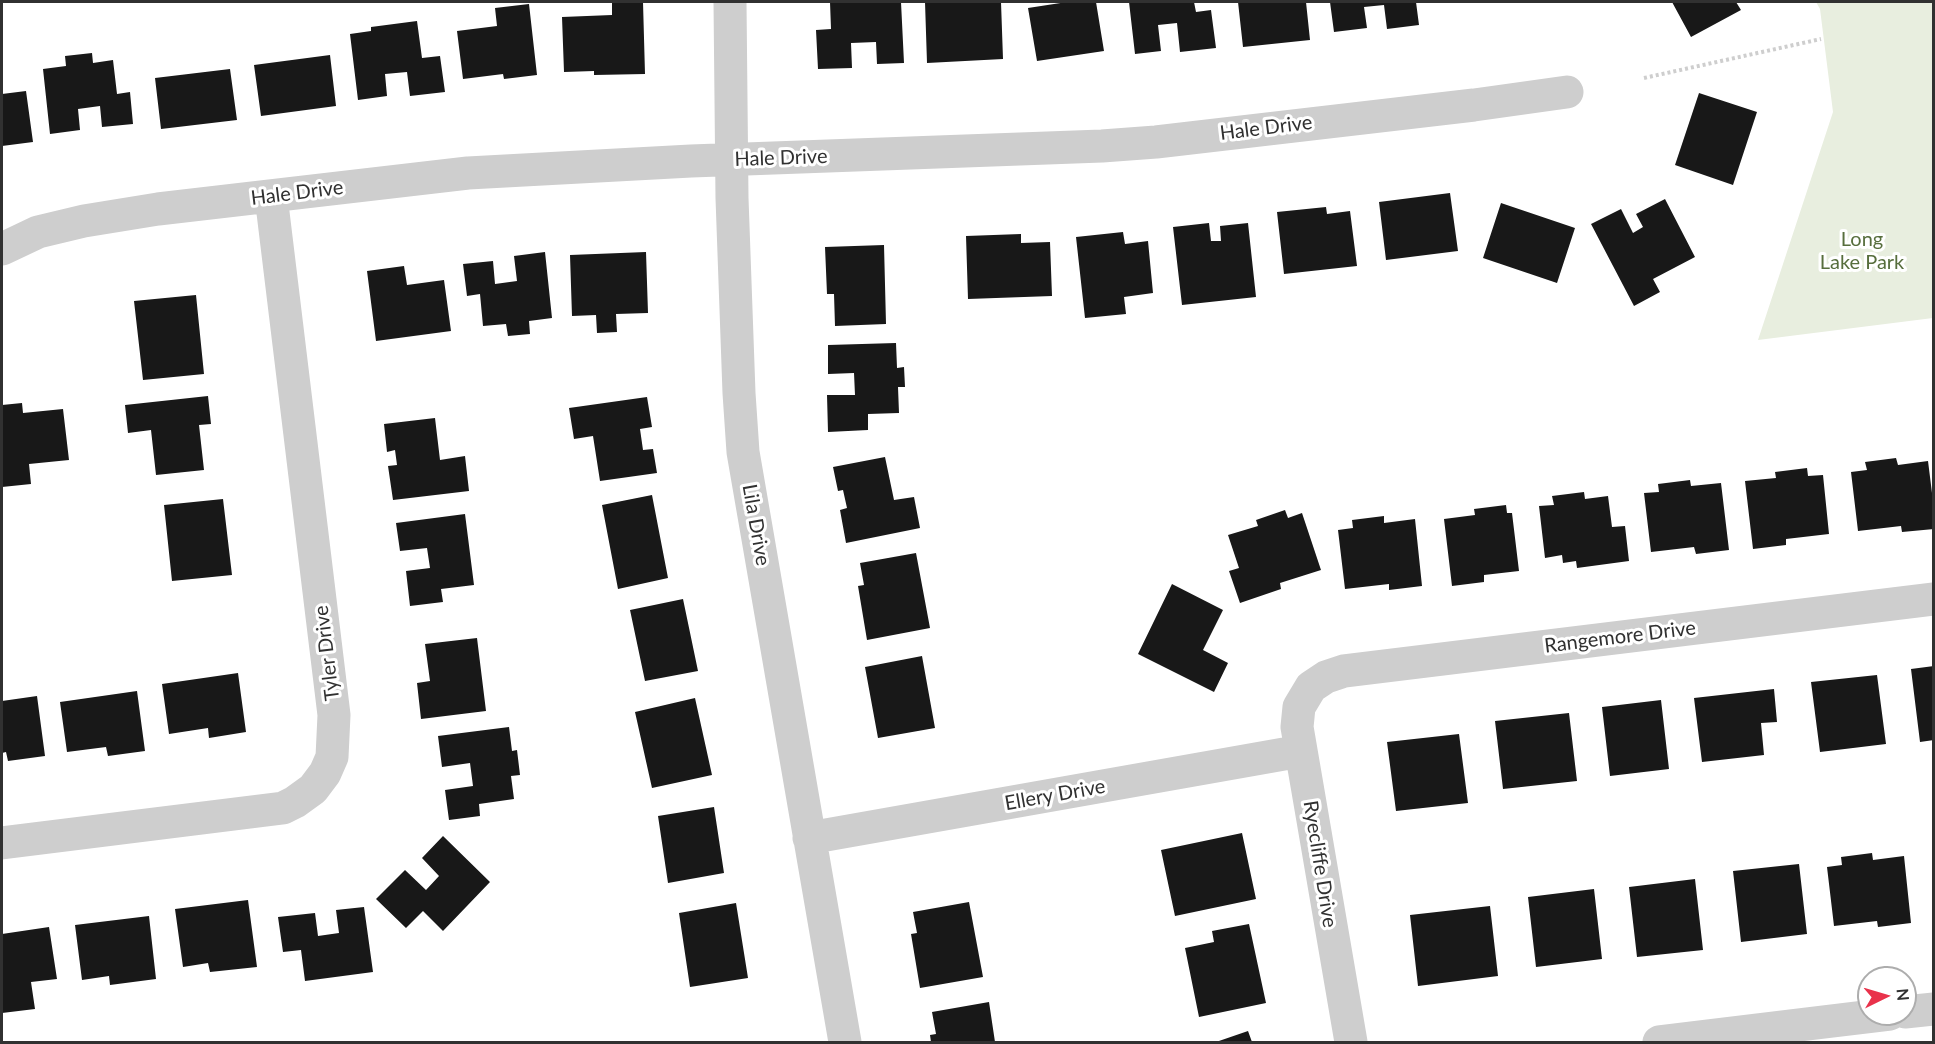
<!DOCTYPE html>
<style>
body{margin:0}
#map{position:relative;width:1935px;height:1044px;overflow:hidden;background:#fff;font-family:Lato,sans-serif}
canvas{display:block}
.frame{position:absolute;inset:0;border:3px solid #313131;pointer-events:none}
.north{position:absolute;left:1857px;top:966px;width:60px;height:60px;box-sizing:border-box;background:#fff;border:2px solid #adadad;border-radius:50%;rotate:85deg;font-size:16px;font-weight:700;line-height:24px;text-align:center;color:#313131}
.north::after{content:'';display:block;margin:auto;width:21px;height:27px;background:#e9324b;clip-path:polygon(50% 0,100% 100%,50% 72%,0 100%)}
</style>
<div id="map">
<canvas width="1935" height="1044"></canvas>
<div class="frame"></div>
<div class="north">N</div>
</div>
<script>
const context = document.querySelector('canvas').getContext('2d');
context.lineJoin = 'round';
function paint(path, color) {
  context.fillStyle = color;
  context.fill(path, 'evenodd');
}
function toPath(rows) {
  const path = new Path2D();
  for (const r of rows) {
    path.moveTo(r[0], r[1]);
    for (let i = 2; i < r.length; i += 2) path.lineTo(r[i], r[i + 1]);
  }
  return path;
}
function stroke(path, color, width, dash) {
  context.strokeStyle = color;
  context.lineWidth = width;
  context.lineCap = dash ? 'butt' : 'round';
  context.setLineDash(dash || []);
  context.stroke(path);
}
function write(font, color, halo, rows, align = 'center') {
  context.font = font + ' Lato,sans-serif';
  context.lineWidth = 6;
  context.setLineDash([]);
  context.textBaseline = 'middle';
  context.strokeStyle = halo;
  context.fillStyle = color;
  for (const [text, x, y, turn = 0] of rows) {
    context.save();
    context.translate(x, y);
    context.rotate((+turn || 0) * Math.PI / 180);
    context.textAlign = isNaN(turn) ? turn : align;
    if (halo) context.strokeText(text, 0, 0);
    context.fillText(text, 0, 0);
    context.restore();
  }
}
paint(toPath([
 [1816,2,1933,2,1933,318,1758,340,1833,112,1820,9]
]), '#e8eedf');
paint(toPath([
 [612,2,643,2,645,74,594,75,594,71,564,72,562,17,612,15],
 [830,2,901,2,904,63,877,64,876,42,851,43,852,68,818,69,816,30,831,29],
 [925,2,1001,2,1003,59,927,63],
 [1067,2,1096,2,1104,51,1037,61,1028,8],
 [1129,2,1194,2,1196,12,1211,10,1216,48,1180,52,1177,23,1158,25,1161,51,1135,54],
 [1238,2,1306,2,1310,40,1243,47],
 [1330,2,1416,2,1419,25,1387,29,1384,5,1364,7,1367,28,1334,32],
 [1672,2,1736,2,1741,10,1691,37],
 [529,4,537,75,504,79,503,74,463,79,457,31,497,26,495,8],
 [417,21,422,58,440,56,445,92,410,96,407,72,385,74,387,96,358,100,350,34,371,31,371,27],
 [92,53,93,63,113,60,117,94,130,92,133,124,102,127,100,106,78,109,80,130,50,134,43,69,66,66,65,56],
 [330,55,336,106,261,116,254,65],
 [230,69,237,120,161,129,155,78],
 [26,91,33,142,2,146,2,94],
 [1699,93,1757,112,1733,185,1675,165],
 [1450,193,1458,251,1386,260,1379,202],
 [1665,199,1695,257,1653,279,1660,292,1634,306,1591,224,1621,209,1633,233,1643,227,1636,214],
 [1501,203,1575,228,1557,283,1483,258],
 [1326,207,1327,214,1350,211,1357,266,1284,274,1277,212],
 [1209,223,1211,241,1221,241,1220,226,1248,223,1256,297,1182,305,1173,227],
 [1123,232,1125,244,1148,241,1153,293,1124,297,1126,314,1085,318,1076,237],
 [1021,234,1021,243,1050,242,1052,296,968,299,966,236],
 [884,245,886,324,835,326,834,294,827,294,825,247],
 [545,252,552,318,529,321,530,334,508,336,506,324,483,326,480,294,467,296,463,264,493,261,495,284,517,281,514,256],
 [646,252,648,313,616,314,617,332,597,333,596,315,572,316,570,255],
 [404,266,407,285,444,280,451,331,376,341,367,271],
 [196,295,204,374,143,380,134,301],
 [896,343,897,368,904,367,905,387,898,387,899,413,868,414,868,430,828,432,827,395,855,395,854,373,828,374,828,345],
 [208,396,211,424,199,425,204,470,156,475,151,430,128,433,125,405],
 [647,397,652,427,640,429,643,450,653,449,657,473,600,481,593,436,574,439,569,408],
 [22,403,23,413,63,409,69,460,29,464,31,484,2,487,2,405],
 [435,418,440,460,465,456,469,491,393,500,388,466,397,465,395,450,387,452,384,424],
 [885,457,894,500,914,497,920,528,846,543,840,510,847,508,843,490,838,491,833,467],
 [1896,458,1898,465,1928,461,1934,509,1934,529,1902,532,1901,526,1858,531,1851,472,1867,470,1865,462],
 [1807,468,1808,476,1823,475,1829,534,1786,539,1786,545,1753,549,1745,481,1776,478,1775,472],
 [1690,480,1691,486,1721,483,1729,550,1696,554,1694,547,1651,552,1644,493,1659,492,1658,484],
 [1584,492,1585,499,1608,496,1612,527,1625,526,1629,561,1577,568,1576,561,1563,563,1562,555,1545,558,1539,506,1554,505,1552,496],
 [652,495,668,578,618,589,602,505],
 [223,499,232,575,172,581,164,505],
 [1506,505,1507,513,1512,513,1519,571,1484,575,1484,582,1452,586,1444,519,1475,515,1474,509],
 [1285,510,1288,518,1302,513,1321,570,1280,583,1281,589,1240,603,1229,571,1239,568,1228,535,1258,526,1256,520],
 [465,514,474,585,441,589,443,602,410,606,406,571,430,568,427,548,400,551,396,523],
 [1384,516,1384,523,1415,519,1422,586,1389,590,1389,584,1345,589,1338,530,1353,528,1352,520],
 [916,553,930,628,867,640,858,586,864,585,860,563],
 [1172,584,1223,610,1203,650,1228,663,1214,692,1138,654],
 [683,599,698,671,645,681,630,610],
 [477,638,486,711,421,719,417,683,430,681,425,644],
 [922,656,935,728,878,738,865,667],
 [1934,666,1934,740,1920,742,1911,669],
 [238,673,246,732,209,738,208,728,169,734,162,684],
 [1877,675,1886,744,1820,752,1811,682],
 [1774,689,1777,722,1761,723,1764,755,1702,762,1694,698],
 [137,691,145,751,108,756,106,747,67,752,60,702],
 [37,696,45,756,8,761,6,752,2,753,2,701],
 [695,698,712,775,652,788,635,712],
 [1661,700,1669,769,1610,776,1602,707],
 [1569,713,1577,781,1503,789,1495,721],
 [509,727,512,751,517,750,520,775,511,776,514,799,479,804,480,816,449,820,445,790,473,786,470,763,442,767,438,736],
 [1459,734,1468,803,1396,811,1387,742],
 [714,807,724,873,668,883,658,816],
 [1242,833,1256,899,1175,916,1161,850],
 [443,836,490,882,443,931,423,911,406,928,376,899,405,870,426,890,439,876,422,858],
 [1872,853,1873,860,1904,856,1911,923,1878,927,1877,921,1834,926,1827,867,1842,865,1841,857],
 [1799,864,1807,934,1741,942,1733,871],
 [1695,879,1703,950,1637,957,1629,887],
 [1594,889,1602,959,1536,967,1528,897],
 [248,900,257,967,210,972,208,963,183,967,175,909],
 [969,902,983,977,920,988,911,934,917,933,913,912],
 [736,903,748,978,690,987,679,913],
 [1490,906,1498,976,1418,986,1410,915],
 [364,907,373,972,305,981,301,950,283,952,278,917,315,913,318,936,339,933,336,910],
 [149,916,156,979,110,985,109,976,82,980,75,925],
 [1249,924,1266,1003,1199,1017,1185,948,1214,942,1212,931],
 [49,927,57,979,31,982,35,1009,2,1013,2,934],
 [989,1002,995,1042,931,1042,930,1035,936,1034,932,1012],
 [1248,1031,1252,1042,1216,1042]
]), '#181818');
stroke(toPath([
 [1644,78,1821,39]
]), '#cecece', 4, [3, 3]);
stroke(toPath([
 [730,2,732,198,739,393,743,452,845,1042],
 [2,249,38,232,84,221,158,209,468,173,691,161,1102,146,1156,142,1474,105,1567,92],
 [809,838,1301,751],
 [2,843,283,808,295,802,313,789,325,773,332,757,334,715,271,196],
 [1905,1012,1934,1009],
 [1351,1042,1297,727,1299,707,1311,687,1326,677,1344,671,1934,599],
 [1659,1042,1890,1014]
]), '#cecece', 33);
write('20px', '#313131', '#fff', [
 ["Hale Drive",1266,128,-7],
 ["Hale Drive",781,158,-2],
 ["Hale Drive",297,193,-7],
 ["Lila Drive",756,525,80],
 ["Rangemore Drive",1620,637,-7],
 ["Tyler Drive",327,653,-97],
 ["Ellery Drive",1055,795,-10],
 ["Ryecliffe Drive",1320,864,81]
]);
write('20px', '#576e3d', '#fff', [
 ["Long",1862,240],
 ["Lake Park",1862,263]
]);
</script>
